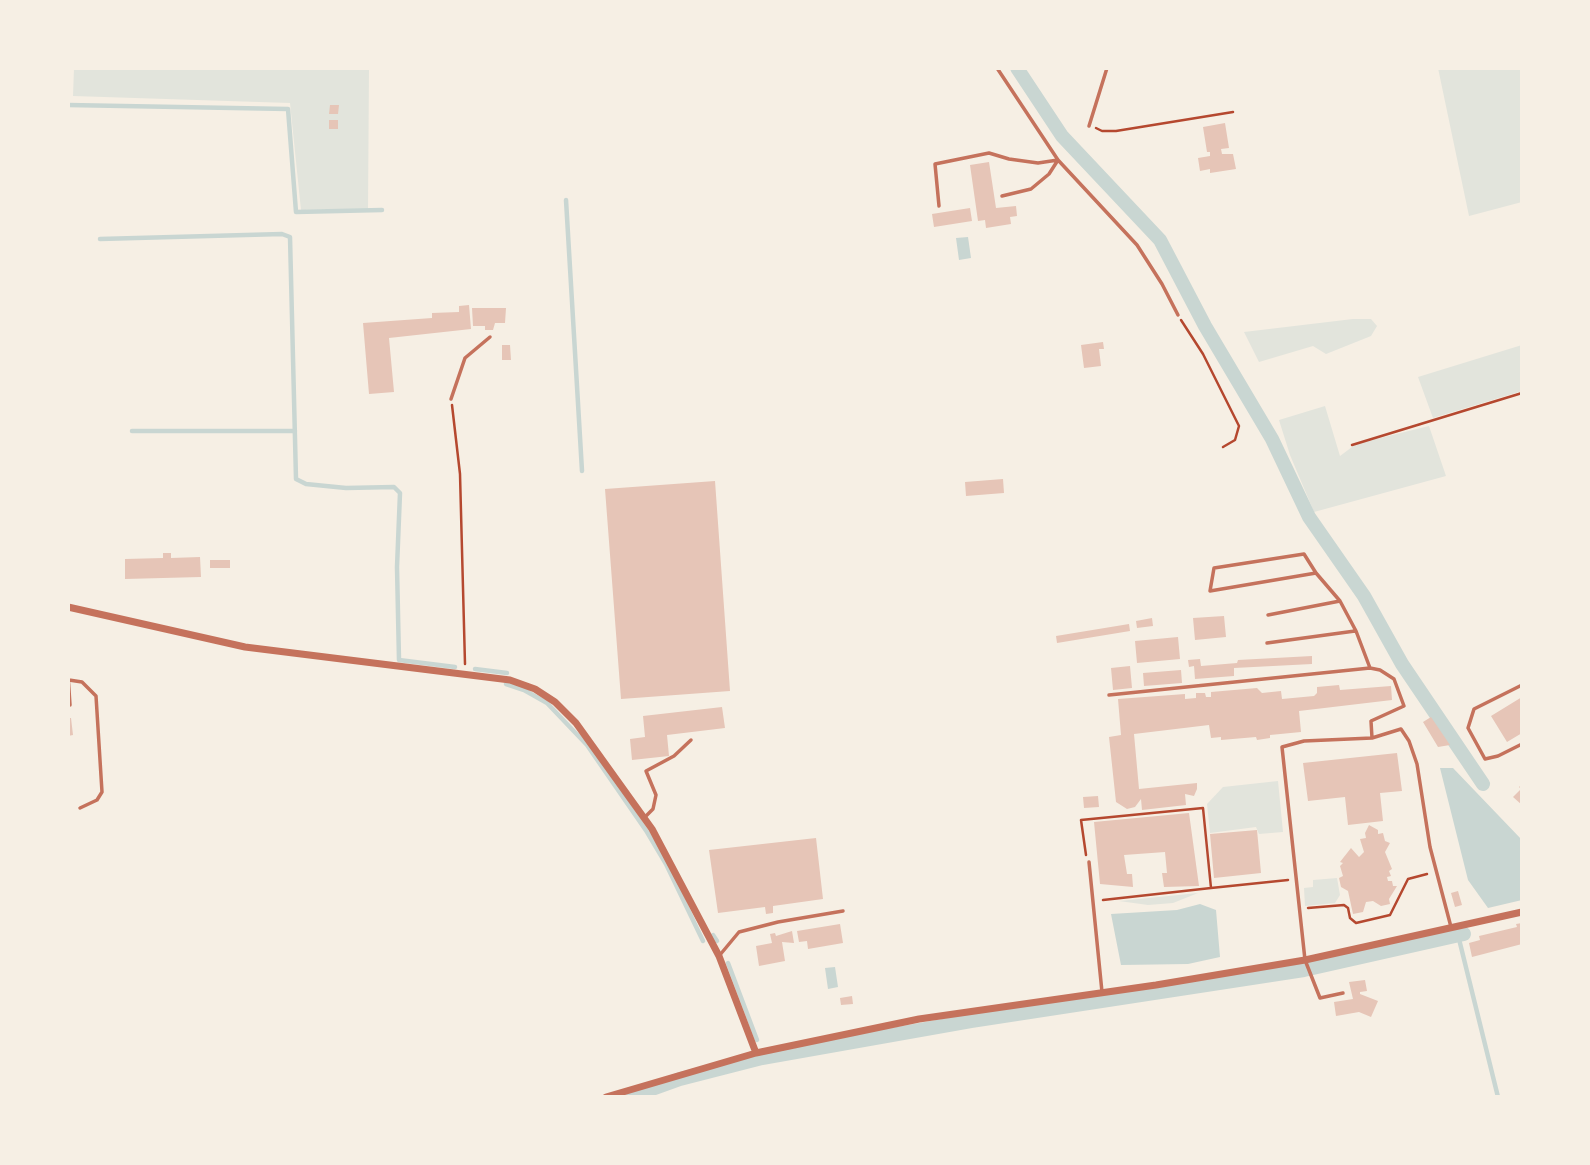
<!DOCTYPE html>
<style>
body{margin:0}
#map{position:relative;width:1590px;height:1165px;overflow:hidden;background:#f6efe4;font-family:Raleway,sans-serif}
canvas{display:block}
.frame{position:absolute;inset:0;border:70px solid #f6efe4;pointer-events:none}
</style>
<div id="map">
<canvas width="1590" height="1165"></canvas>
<div class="frame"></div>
</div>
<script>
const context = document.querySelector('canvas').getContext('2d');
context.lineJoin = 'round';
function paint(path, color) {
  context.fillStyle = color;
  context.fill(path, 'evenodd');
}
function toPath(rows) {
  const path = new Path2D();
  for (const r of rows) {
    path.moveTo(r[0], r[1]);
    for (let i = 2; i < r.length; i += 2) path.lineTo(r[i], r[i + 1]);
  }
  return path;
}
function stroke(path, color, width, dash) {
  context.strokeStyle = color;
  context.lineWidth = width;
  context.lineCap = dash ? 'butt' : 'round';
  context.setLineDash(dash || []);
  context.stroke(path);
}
paint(toPath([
 [74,68,369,68,368,209,301,210,290,103,73,96],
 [1438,68,1522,68,1522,202,1469,216],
 [1353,319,1371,319,1377,326,1371,336,1326,354,1313,346,1259,362,1244,332],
 [1522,345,1522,391,1433,418,1418,377],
 [1325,406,1340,456,1356,444,1429,426,1446,476,1314,512,1290,455,1279,420],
 [1278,781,1283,832,1259,834,1256,827,1210,833,1207,804,1223,787],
 [1337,878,1340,895,1335,903,1305,906,1304,888,1313,887,1313,880],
 [1198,893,1173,903,1148,905,1119,901]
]), '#e2e4dc');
paint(toPath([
 [968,237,971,258,959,260,956,238],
 [1440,768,1453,768,1522,840,1522,900,1488,908,1468,880],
 [1200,904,1216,910,1220,957,1188,964,1121,965,1111,914,1177,910],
 [835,967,838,987,828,989,825,968]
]), '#c9d6d2');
stroke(toPath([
 [68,105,288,109,296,212,382,210],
 [566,200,582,471],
 [100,239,282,234,290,237,296,479,306,484,346,488,394,487,400,493,397,567,399,660,455,667],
 [132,431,295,431],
 [475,669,507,673],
 [506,684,524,690,547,703,587,745,647,832,666,864,703,941],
 [713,935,717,941],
 [1458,935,1498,1097],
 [728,963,757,1040],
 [762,1057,762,1058]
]), '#c9d6d2', 4.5);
stroke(toPath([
 [1017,68,1062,136,1160,240,1205,326,1272,439,1309,517,1364,596,1402,664,1483,784],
 [630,1097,680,1079,762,1058,971,1021,1304,970,1464,934]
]), '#c9d6d2', 14);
paint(toPath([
 [330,105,339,105,338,114,329,114],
 [329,120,338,120,338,129,329,129],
 [1225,123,1229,148,1221,149,1222,154,1233,154,1236,169,1210,173,1210,169,1200,171,1198,158,1210,156,1210,152,1207,152,1203,127],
 [989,162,996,208,1016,206,1017,216,1010,217,1011,224,986,228,985,220,978,221,970,165],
 [970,208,972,221,934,227,932,214],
 [469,305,471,329,389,338,394,392,369,394,363,323,432,318,432,313,459,312,459,306],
 [472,308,506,308,505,323,495,323,493,330,485,330,485,326,473,326],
 [1103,342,1104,349,1099,349,1101,366,1084,368,1081,345],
 [502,345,510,345,511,360,502,360],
 [1003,479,1004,493,966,496,965,482],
 [715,481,730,691,621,699,605,489],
 [163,553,171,553,171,558,200,557,201,577,125,579,125,559,163,558],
 [210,560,230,560,230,568,210,568],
 [1224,616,1226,637,1195,640,1193,618],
 [1152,618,1153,626,1137,628,1136,621],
 [1129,624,1130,631,1057,643,1056,636],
 [1178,637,1180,659,1137,663,1135,641],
 [1312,656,1312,664,1234,668,1234,676,1195,679,1194,666,1189,667,1188,660,1200,659,1201,666,1237,663,1238,660],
 [1130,666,1132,688,1113,690,1111,668],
 [1181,670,1182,683,1144,686,1143,673],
 [1339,685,1340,690,1391,686,1392,700,1299,711,1301,732,1270,735,1270,738,1257,740,1256,737,1221,740,1221,737,1211,738,1209,725,1134,734,1139,789,1197,783,1197,789,1194,796,1185,794,1186,805,1142,810,1141,799,1135,807,1127,809,1116,802,1109,737,1121,735,1118,699,1185,694,1185,699,1196,698,1196,693,1205,693,1206,697,1211,697,1211,692,1257,688,1262,693,1281,691,1282,699,1314,696,1317,693,1317,687],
 [1522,697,1522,733,1507,742,1491,716],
 [722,707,725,728,667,735,669,756,632,760,630,739,645,737,643,716],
 [1431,717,1450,745,1438,747,1423,722],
 [68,718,71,718,73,735,68,736],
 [1397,753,1402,791,1380,793,1383,821,1348,825,1345,797,1308,801,1303,763],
 [1522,784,1522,805,1513,797,1521,789,1519,787],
 [1098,796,1099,807,1084,808,1083,797],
 [1189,813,1199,886,1164,887,1162,873,1167,873,1165,852,1124,855,1127,874,1132,874,1133,887,1100,884,1094,822],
 [1369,825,1378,830,1378,834,1383,833,1385,841,1390,843,1385,852,1392,869,1389,871,1391,876,1387,877,1388,881,1392,881,1393,886,1397,886,1389,899,1390,904,1381,906,1373,901,1366,902,1363,912,1353,914,1348,891,1341,887,1339,878,1343,876,1340,866,1343,863,1340,862,1351,848,1359,857,1364,852,1360,839,1366,838,1365,833],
 [1257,830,1261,873,1214,878,1210,834],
 [816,838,823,899,773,906,773,913,766,914,765,907,718,913,709,850],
 [1458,891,1462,905,1455,907,1451,893],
 [1522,923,1522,944,1472,957,1469,943,1480,940,1479,936,1517,927,1516,924],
 [840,924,843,943,808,949,807,941,799,942,797,931],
 [792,931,794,943,782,942,785,961,759,966,756,946,772,943,770,934,775,933,776,936],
 [1365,980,1367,991,1360,992,1360,994,1378,1001,1371,1017,1359,1012,1336,1016,1334,1002,1353,999,1349,982],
 [852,996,853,1004,841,1005,840,998]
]), '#e6c5b7');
stroke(toPath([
 [1096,128,1102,131,1116,131,1233,112],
 [1181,320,1203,354,1239,426,1235,440,1223,447],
 [452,405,460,474,465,664],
 [1352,445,1522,393],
 [1086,855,1081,820,1203,808,1211,888,1103,900],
 [1211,888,1288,880],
 [1308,908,1344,905,1348,908,1350,918,1356,923,1390,915,1408,879,1427,874]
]), '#b5482f', 2.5);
stroke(toPath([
 [997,68,1058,160,1137,245,1162,284,1178,315],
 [1089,126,1107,68],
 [1002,196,1031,189,1049,174,1058,160],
 [939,206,935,164,989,153,1009,159,1038,163,1058,160],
 [451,399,465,358,490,337],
 [1316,573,1304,554,1214,568,1210,591,1316,573,1340,601],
 [1268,615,1340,601,1356,631,1370,668,1380,670,1394,679,1404,706,1371,721,1372,738],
 [1267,643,1355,631],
 [68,675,70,705],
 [69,680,82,682,96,696,102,792,97,800,80,808],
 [1522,685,1474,709,1468,728,1485,759,1498,756,1522,744],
 [1109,695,1370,668],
 [645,817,653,809,656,795,646,771,674,756,691,740],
 [1089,862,1102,992],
 [719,956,739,932,778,922,843,911],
 [1343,993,1320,998,1305,960,1282,747,1304,741,1372,738,1401,729,1409,741,1417,764,1430,847,1451,927]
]), '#c5725c', 3.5);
stroke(toPath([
 [68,607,245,647,510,680,535,689,555,702,576,723,652,829,719,956,756,1053],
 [606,1097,756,1053,919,1019,1156,985,1305,960,1522,912]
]), '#c5725c', 7);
</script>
